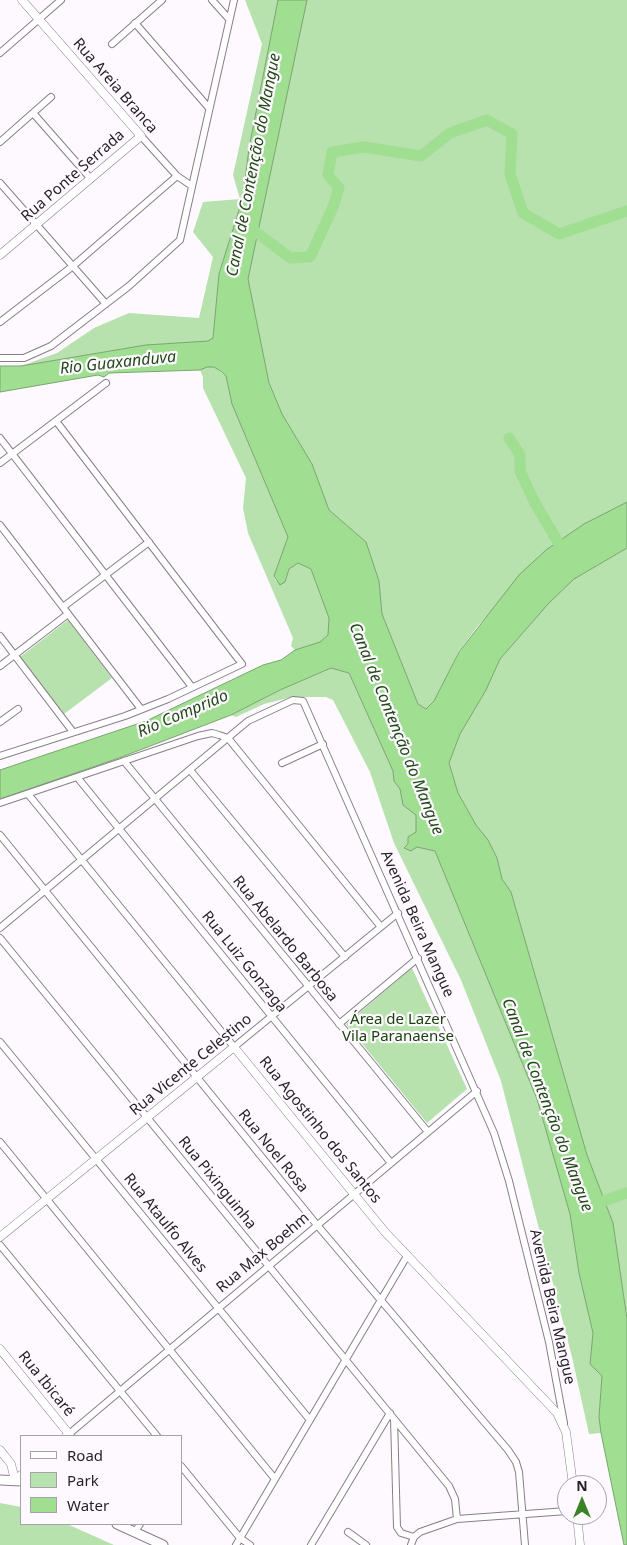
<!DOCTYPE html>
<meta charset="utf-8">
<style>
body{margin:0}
#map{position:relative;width:627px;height:1545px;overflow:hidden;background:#fdf9ff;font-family:"Noto Sans",sans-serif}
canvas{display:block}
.legend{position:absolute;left:20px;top:1435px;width:162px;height:90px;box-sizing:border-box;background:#fdf9ff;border:1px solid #a6a2a7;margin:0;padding:6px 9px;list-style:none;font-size:15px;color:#231f24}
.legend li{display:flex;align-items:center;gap:10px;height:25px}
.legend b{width:25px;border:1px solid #a6a2a7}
.north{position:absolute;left:557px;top:1475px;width:50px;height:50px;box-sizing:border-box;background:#fdf9ff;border:1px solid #a6a2a7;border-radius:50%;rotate:0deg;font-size:14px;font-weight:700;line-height:20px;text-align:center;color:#231f24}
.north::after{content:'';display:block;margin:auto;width:18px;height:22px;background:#3b8227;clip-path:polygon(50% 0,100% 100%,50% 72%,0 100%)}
</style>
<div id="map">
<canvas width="627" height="1545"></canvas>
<ul class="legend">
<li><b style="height:6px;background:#fff"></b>Road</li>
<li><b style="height:14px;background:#b7e1ad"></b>Park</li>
<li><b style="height:14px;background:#a0de91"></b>Water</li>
</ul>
<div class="north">N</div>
</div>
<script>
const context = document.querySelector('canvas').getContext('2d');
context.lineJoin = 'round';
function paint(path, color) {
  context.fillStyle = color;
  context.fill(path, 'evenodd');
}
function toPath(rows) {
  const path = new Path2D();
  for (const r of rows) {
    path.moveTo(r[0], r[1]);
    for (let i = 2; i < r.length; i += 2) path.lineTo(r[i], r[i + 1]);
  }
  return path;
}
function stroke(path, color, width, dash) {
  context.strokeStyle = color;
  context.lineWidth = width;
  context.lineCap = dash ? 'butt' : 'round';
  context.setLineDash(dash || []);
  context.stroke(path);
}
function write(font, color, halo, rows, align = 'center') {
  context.font = font + ' "Noto Sans",sans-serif';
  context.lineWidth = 4.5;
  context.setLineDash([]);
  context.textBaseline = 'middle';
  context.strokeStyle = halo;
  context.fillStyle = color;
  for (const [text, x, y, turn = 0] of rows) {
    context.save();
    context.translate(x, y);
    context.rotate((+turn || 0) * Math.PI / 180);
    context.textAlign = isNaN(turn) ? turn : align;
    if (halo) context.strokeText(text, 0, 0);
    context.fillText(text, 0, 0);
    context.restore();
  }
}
paint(toPath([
 [245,0,278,0,249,148,243,197,219,274,213,338,208,341,146,345,21,366,57,353,94,328,129,313,199,318,213,257,193,232,203,202,240,199,233,175,262,44],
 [307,0,627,0,627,502,584,524,546,550,477,627,459,651,434,701,426,709,418,704,382,614,379,581,366,542,329,510,312,464,282,414,269,383,248,279],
 [207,367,214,367,226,376,232,404,288,537,274,577,276,581,285,582,289,569,298,563,311,569,329,618,328,635,320,642,295,650,291,646,293,638,248,533,243,508,246,478,203,388,203,377,200,370],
 [627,548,627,1319,613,1223,587,1155,511,892,502,879,497,858,488,840,476,825,458,793,449,763,460,734,486,690,500,659,549,603,574,579],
 [68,620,112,678,64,714,20,657],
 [332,668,349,673,351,678,393,771,394,781,400,789,403,805,416,815,417,847,435,851,537,1099,570,1214,579,1273,593,1333,590,1364,602,1376,599,1417,601,1433,589,1434,572,1357,501,1081,461,980,394,843,370,772,333,700,326,697,292,697,264,704,236,717,231,715,280,690],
 [412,968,467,1089,427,1123,346,1024],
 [0,1503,21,1507,21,1524,67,1524,114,1545,0,1545]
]), '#b7e1ad');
const water = toPath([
 [278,0,307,0,248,279,269,383,282,414,312,464,329,510,366,542,379,581,382,614,418,704,426,709,434,701,459,652,519,575,546,550,584,524,627,502,627,548,574,579,549,603,500,659,486,690,460,734,449,763,458,793,476,825,488,840,497,858,502,879,511,892,587,1155,613,1223,627,1319,627,1545,624,1545,601,1433,599,1417,602,1376,590,1364,593,1333,579,1273,570,1214,537,1099,435,851,417,847,411,851,404,848,408,844,408,837,416,832,416,815,403,805,400,789,394,781,393,771,349,673,331,668,280,690,231,715,119,758,0,799,0,770,146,721,263,665,281,660,295,650,320,642,328,635,329,618,311,569,298,563,289,569,285,582,280,585,274,576,288,537,232,404,226,376,222,372,214,367,207,367,200,370,109,373,104,377,98,375,0,392,0,366,21,366,146,345,208,341,213,338,219,274,243,197,249,148,278,0]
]);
paint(water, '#a0de91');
stroke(water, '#7aa570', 1);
stroke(toPath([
 [244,225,256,232,290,258,310,257,333,207,339,188,328,175,332,152,364,147,421,156,450,133,487,120,512,134,510,174,523,213,559,234,627,211],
 [509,438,520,455,520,471,535,503,565,554],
 [591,1205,627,1193]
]), '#a0de91', 11);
const minor = toPath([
 [212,0,229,19],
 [135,23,209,108],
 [112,44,162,0],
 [0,53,61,0],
 [33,113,91,179],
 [141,136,177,176,192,186],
 [0,142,51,97],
 [0,183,106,304],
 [0,322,73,266,177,176],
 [0,358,24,358,51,346,129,286,180,240,234,0],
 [0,438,192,687],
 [0,463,106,383],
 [0,525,141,709],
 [63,607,149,542],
 [0,636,73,732],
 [0,666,68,614],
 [0,722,18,709],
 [0,756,125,716,168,699,242,664,56,421],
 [124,761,428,1132],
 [282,763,323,744],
 [190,770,345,957],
 [77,777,391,1163],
 [28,794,234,1047,398,913],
 [0,803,198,736,212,733,219,735,228,738,381,927],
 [0,835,317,1225,508,1450,516,1462,519,1472,525,1545],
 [0,928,248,721,293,700,303,701,494,1133,509,1181,549,1342,564,1423],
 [0,938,449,1486,455,1499,457,1519],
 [339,1024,418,958],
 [0,1042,310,1420],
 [0,1142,275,1479],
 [0,1245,157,1436],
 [394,1419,397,1527,401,1533,414,1537],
 [71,1436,69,1434,477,1091],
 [181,1466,240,1538,250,1545],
 [135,1532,140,1524],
 [348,1532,366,1545],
 [236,1545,407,1256],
 [311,1545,390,1413],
 [411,1545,414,1537,420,1532,457,1519,567,1511]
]);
const tertiary = toPath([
 [0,255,141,136,22,0],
 [0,1237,234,1047,385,1232,557,1413,566,1432,573,1485],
 [0,1349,69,1434,66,1436],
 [0,1450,11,1464,15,1480,21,1475],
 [577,1515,580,1545]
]);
const secondary = toPath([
 [0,1480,21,1481],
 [117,1524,163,1545]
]);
stroke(minor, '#887e8b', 8);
stroke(tertiary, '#887e8b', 9);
stroke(secondary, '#887e8b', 11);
stroke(minor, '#fff', 6);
stroke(tertiary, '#fff', 8);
stroke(secondary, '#fff', 9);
write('15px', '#231f24', '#fdf9ff', [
 ["Rua Areia Branca",115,86,49],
 ["Rua Ponte Serrada",73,176,-41],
 ["Avenida Beira Mangue",417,924,66],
 ["Rua Abelardo Barbosa",285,939,51],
 ["Rua Luiz Gonzaga",244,962,51],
 ["Rua Vicente Celestino",191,1065,-39],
 ["Rua Agostinho dos Santos",320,1130,51],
 ["Rua Noel Rosa",273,1151,51],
 ["Rua Pixinguinha",217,1183,51],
 ["Rua Ataulfo Alves",165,1223,51],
 ["Rua Max Boehm",263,1253,-40],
 ["Avenida Beira Mangue",552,1307,77],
 ["Rua Ibicaré",46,1384,51]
]);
write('15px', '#1a420e', '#fdf9ff', [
 ["Área de Lazer",398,1020],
 ["Vila Paranaense",398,1037]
]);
write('italic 16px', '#214917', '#fdf9ff', [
 ["Canal de Contenção do Mangue",254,165,-79],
 ["Rio Guaxanduva",118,363,-6],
 ["Rio Comprido",183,714,-23],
 ["Canal de Contenção do Mangue",396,729,68],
 ["Canal de Contenção do Mangue",547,1105,69]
]);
</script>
